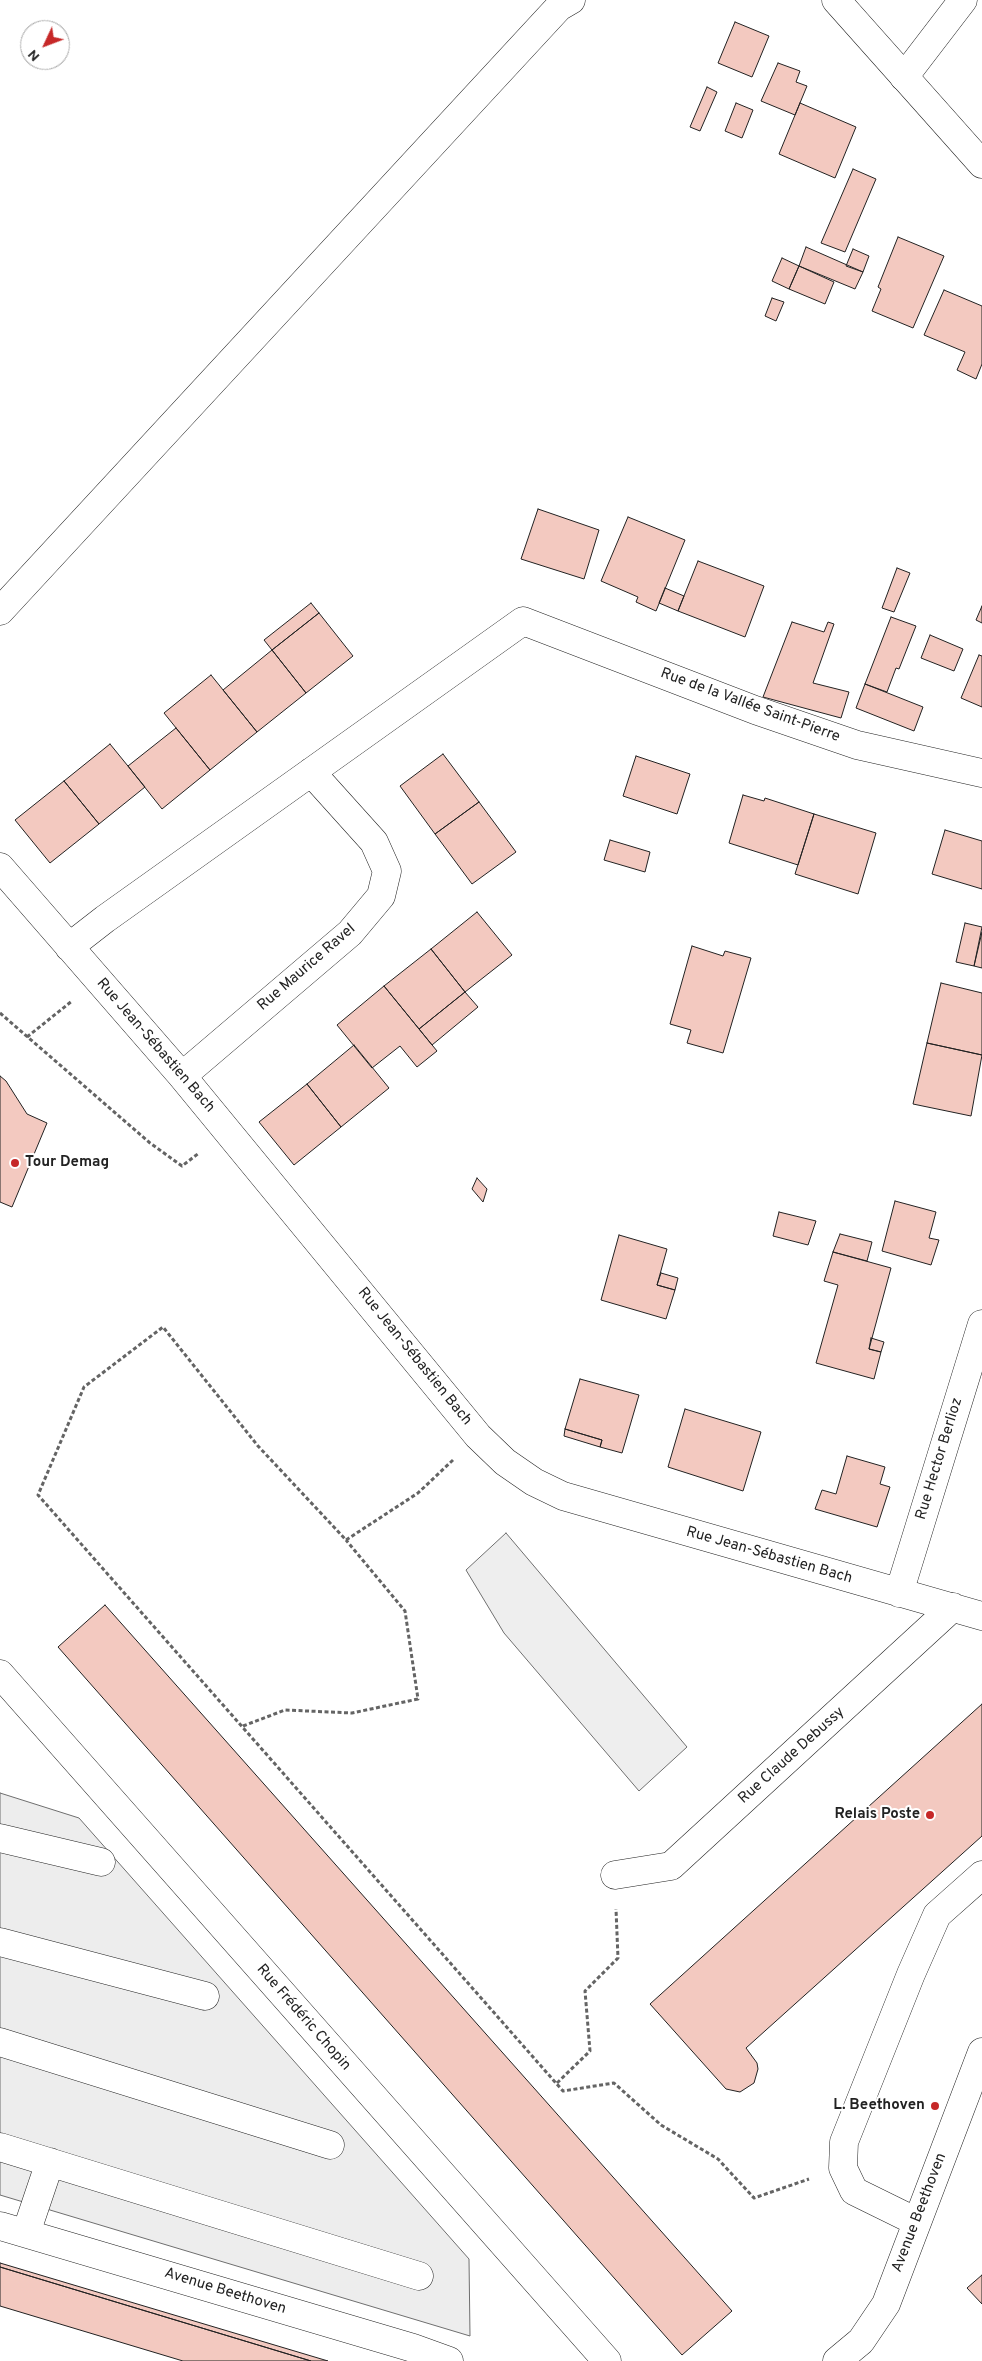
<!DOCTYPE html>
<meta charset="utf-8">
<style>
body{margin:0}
#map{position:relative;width:982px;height:2361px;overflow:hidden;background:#fff;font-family:Overpass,sans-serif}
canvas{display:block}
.north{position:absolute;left:20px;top:20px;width:50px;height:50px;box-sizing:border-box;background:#fff;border:1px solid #a7a7a7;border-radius:50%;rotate:227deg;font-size:14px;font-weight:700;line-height:20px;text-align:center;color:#222}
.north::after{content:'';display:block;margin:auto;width:18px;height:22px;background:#c62828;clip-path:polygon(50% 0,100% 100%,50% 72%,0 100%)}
</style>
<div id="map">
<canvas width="982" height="2361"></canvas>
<div class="north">N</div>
</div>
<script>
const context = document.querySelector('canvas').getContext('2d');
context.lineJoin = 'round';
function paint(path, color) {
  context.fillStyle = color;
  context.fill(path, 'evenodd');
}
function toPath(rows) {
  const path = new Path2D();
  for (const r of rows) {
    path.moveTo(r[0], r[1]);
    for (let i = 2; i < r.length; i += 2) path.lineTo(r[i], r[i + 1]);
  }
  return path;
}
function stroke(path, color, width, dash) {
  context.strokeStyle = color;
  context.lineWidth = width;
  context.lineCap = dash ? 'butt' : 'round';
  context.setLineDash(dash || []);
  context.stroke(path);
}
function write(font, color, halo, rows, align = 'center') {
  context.font = font + ' Overpass,sans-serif';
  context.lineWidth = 4;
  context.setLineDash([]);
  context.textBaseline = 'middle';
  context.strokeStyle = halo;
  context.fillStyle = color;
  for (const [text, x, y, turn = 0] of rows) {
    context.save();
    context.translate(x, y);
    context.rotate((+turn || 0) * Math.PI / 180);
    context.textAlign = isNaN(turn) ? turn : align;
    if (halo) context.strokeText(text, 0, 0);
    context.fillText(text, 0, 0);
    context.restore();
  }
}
const green = toPath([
 [506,1533,687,1747,639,1791,504,1633,466,1570,506,1533]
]);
paint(green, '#eee');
stroke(green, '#6f6f6f', 1);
const parking = toPath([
 [0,1793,79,1818,469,2259,470,2336,0,2195,0,1793]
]);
paint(parking, '#ededed');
stroke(parking, '#6f6f6f', 1);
const building = toPath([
 [735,22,769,36,752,77,718,63,735,22],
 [778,63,800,71,796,82,807,86,795,115,761,101,778,63],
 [707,87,717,92,700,131,690,127,707,87],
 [736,103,753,110,742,138,725,131,736,103],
 [800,103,856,127,835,178,779,154,800,103],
 [853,169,876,179,845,252,821,243,853,169],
 [898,237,944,256,913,328,872,311,881,289,878,287,898,237],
 [806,247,863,272,855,289,799,266,806,247],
 [853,249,869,256,863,272,846,266,853,249],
 [782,258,799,266,789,289,772,281,782,258],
 [799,266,834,282,825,304,789,289,799,266],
 [944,290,982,306,982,364,976,379,957,370,965,352,924,335,944,290],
 [772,298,784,302,776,321,765,316,772,298],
 [538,509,599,530,584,579,521,559,538,509],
 [628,517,685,540,656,611,636,602,638,597,601,581,628,517],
 [698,561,764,586,745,637,678,611,698,561],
 [897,568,910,573,894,612,882,608,897,568],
 [665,588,684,596,678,611,659,603,665,588],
 [311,603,319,613,272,650,264,640,311,603],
 [982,606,982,623,976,620,982,606],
 [319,613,353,656,306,693,272,650,319,613],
 [891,617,916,626,899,669,896,668,887,692,865,684,891,617],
 [792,622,824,632,828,622,834,624,813,683,849,692,841,718,763,697,792,622],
 [930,635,963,649,954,671,921,658,930,635],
 [272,650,306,693,257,732,223,690,272,650],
 [979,655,982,656,982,707,961,698,979,655],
 [211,675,257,732,210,770,164,713,211,675],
 [865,684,923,707,914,731,856,708,865,684],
 [176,728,210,770,162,809,128,766,176,728],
 [110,744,145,787,99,824,64,781,110,744],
 [443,754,479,802,435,834,400,786,443,754],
 [636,756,690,774,677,814,623,796,636,756],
 [64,781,99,824,50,863,15,820,64,781],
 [743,795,764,801,765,798,814,814,798,865,729,843,743,795],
 [479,802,516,852,472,884,435,834,479,802],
 [814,814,876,833,858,894,795,874,814,814],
 [945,830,982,841,982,889,932,874,945,830],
 [610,840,650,852,645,872,604,860,610,840],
 [477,912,512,955,465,992,431,949,477,912],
 [965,923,982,927,974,966,956,962,965,923],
 [982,932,982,968,974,966,982,932],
 [692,946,723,956,725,951,751,958,723,1053,687,1043,691,1030,670,1024,692,946],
 [431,949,465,992,419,1029,384,986,431,949],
 [941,983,982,993,982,1055,927,1043,941,983],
 [384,986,437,1051,417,1067,400,1046,372,1068,337,1025,384,986],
 [465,992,478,1007,432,1045,419,1029,465,992],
 [927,1043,982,1055,971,1116,913,1104,927,1043],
 [354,1045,389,1088,341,1127,307,1084,354,1045],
 [0,1076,6,1081,27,1114,47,1123,12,1207,0,1202,0,1076],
 [307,1084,341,1127,294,1165,259,1122,307,1084],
 [477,1178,487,1189,483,1202,472,1189,477,1178],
 [895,1201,936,1212,929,1238,939,1240,931,1265,882,1251,895,1201],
 [779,1212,816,1221,808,1245,773,1236,779,1212],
 [840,1234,872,1242,867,1261,833,1252,840,1234],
 [619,1235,667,1249,657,1285,675,1290,666,1319,601,1300,619,1235],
 [833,1252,891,1268,869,1349,881,1352,874,1379,816,1363,838,1285,824,1281,833,1252],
 [661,1273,678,1278,675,1290,657,1285,661,1273],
 [871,1338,884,1342,881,1352,869,1349,871,1338],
 [580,1379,639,1395,622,1453,600,1447,602,1440,565,1429,580,1379],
 [685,1409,761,1432,743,1491,668,1467,685,1409],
 [565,1429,602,1440,600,1447,564,1436,565,1429],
 [847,1456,885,1467,880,1484,890,1487,877,1527,815,1509,822,1490,836,1494,847,1456],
 [105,1605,732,2311,682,2355,58,1647,105,1605],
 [982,1704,982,1836,746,2048,757,2063,758,2069,754,2083,740,2092,726,2089,650,2004,982,1704],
 [0,2263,328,2361,311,2361,0,2267,0,2263],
 [0,2267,311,2361,183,2361,0,2306,0,2267],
 [982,2275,982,2304,967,2288,982,2275]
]);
paint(building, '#f3c9c0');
stroke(building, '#222', 1);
const minor = toPath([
 [904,77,963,0],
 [0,611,559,7,571,0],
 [0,867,182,1076,478,1436,505,1462,534,1482,563,1496,982,1616],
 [69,947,105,919,523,621,755,710,857,745,982,773],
 [182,1076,350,933,381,896,387,871,374,842,311,772],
 [899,1593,982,1324],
 [0,1674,607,2361],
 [0,1838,101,1862],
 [615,1875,671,1866,953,1607],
 [0,1942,205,1996],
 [0,2042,330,2145],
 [0,2147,419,2276],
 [917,2222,854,2191,843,2168,844,2142,911,1974,937,1915,982,1875],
 [0,2226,413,2348,449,2361],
 [26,2233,50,2162],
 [837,2361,861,2341,886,2304,982,2052]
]);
const major = toPath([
 [836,0,982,164]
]);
stroke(minor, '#222', 29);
stroke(major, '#222', 29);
stroke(toPath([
 [0,1013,150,1143,182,1166,199,1153],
 [27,1037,72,1001],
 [453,1460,418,1493,346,1540,258,1446,163,1327,84,1387,38,1495,563,2091,614,2083,661,2125,718,2159,754,2198,809,2179],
 [243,1726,285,1710,352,1713,418,1699,405,1611,346,1540],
 [557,2083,590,2051,585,1991,618,1958,616,1909]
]), '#646464', 3, [4, 2.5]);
stroke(minor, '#fff', 28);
stroke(major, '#fff', 28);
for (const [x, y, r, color] of [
 [15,1163,5,"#c62828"],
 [930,1815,5,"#c62828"],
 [935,2106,5,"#c62828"]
]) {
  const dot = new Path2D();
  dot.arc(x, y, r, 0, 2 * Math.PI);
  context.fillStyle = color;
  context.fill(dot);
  stroke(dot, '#fff', 2);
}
write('15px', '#222', '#fff', [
 ["Rue de la Vallée Saint-Pierre",750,706,20],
 ["Rue Maurice Ravel",307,968,-41],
 ["Rue Jean-Sébastien Bach",155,1046,49],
 ["Rue Jean-Sébastien Bach",414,1357,51],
 ["Rue Hector Berlioz",940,1459,-73],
 ["Rue Jean-Sébastien Bach",769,1556,16],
 ["Rue Claude Debussy",792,1756,-42],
 ["Rue Frédéric Chopin",303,2018,49],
 ["Avenue Beethoven",920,2213,-69],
 ["Avenue Beethoven",225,2292,17]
]);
write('bold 15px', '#222', '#fff', [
 ["Tour Demag",25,1163,"left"],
 ["Relais Poste",920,1815],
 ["L. Beethoven",925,2106]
], 'right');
</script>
